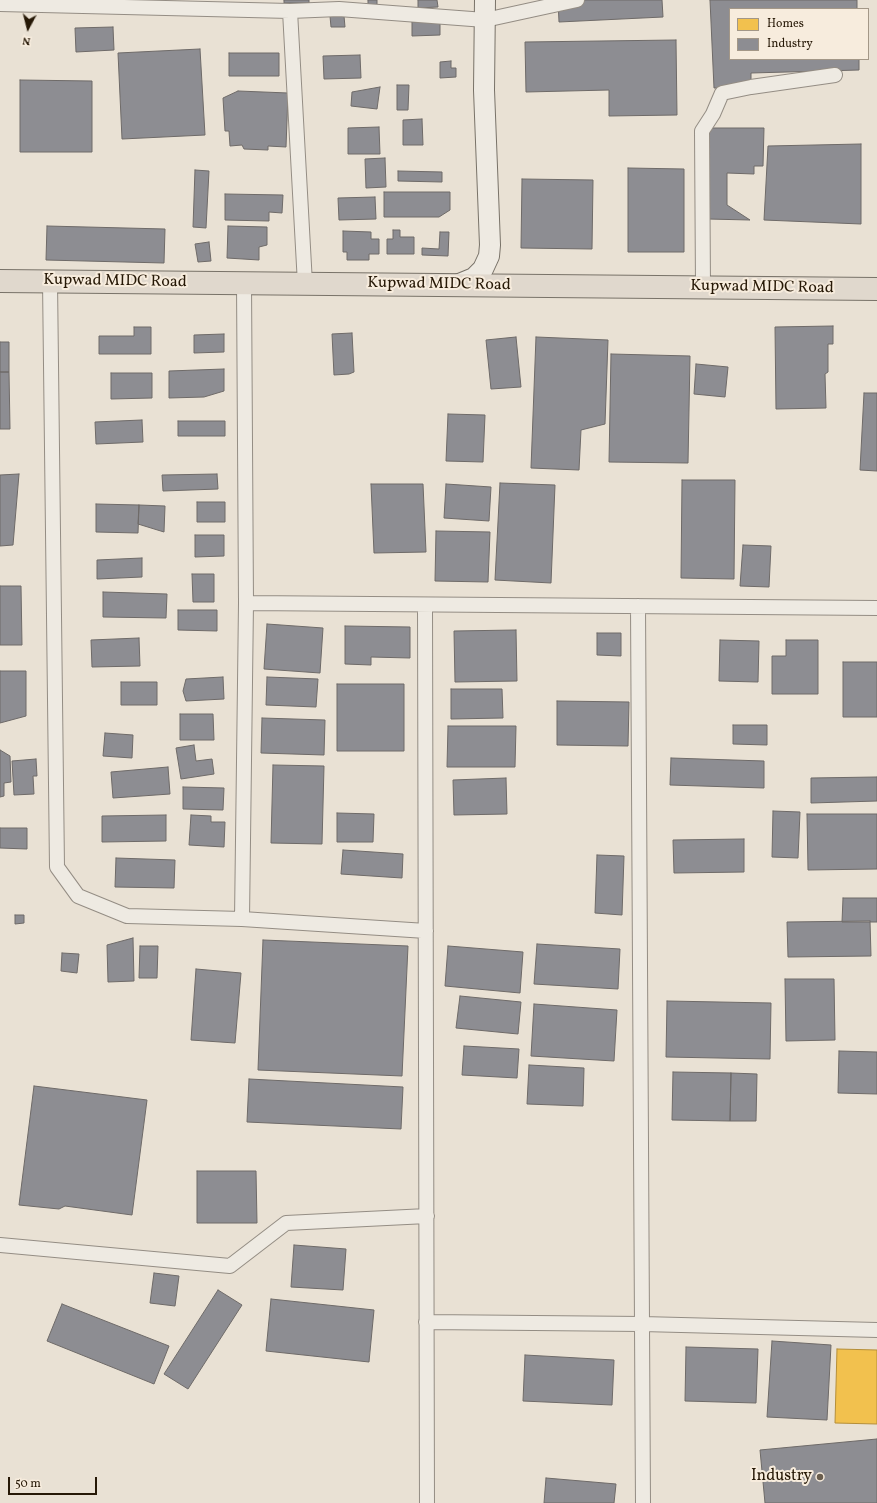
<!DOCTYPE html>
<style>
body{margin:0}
#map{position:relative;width:877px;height:1503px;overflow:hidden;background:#e9e1d4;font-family:Vollkorn,serif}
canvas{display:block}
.legend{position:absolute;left:729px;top:8px;width:140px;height:52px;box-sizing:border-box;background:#f7ecdd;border:1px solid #a39787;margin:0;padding:5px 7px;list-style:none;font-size:12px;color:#261806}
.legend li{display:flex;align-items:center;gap:8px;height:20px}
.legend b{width:20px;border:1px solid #a39787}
.north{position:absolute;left:8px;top:8px;width:40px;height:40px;-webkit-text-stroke:3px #f7ecdd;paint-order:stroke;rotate:187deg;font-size:11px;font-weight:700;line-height:16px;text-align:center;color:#261806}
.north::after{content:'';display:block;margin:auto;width:14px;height:18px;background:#261806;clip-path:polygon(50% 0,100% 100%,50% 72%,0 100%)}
.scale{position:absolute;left:8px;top:1477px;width:89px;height:18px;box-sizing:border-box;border:2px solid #261806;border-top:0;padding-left:5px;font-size:12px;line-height:14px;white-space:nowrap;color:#261806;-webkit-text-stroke:3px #f7ecdd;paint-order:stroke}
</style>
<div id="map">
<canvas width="877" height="1503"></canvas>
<ul class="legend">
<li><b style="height:11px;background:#f2c14e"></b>Homes</li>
<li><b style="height:11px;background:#8d8d92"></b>Industry</li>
</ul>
<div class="north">N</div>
<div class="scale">50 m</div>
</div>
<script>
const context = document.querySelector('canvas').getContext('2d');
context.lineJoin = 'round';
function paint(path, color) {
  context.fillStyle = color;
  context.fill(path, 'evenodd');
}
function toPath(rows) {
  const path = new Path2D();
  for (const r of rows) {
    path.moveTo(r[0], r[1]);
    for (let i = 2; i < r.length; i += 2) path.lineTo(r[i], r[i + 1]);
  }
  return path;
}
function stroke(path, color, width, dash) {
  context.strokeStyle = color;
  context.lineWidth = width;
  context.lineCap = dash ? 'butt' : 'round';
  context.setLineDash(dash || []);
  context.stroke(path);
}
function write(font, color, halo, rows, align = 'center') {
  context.font = font + ' Vollkorn,serif';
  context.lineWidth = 4;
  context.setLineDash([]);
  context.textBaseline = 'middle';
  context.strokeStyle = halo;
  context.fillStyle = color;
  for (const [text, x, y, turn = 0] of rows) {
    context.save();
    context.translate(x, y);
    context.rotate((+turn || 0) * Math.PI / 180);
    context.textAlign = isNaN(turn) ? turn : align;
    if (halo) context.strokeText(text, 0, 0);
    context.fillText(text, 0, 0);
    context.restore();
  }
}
const homes = toPath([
 [837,1349,877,1350,877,1424,835,1423,837,1349]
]);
paint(homes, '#f2c14e');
stroke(homes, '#b58e38', 1);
const industry = toPath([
 [284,0,309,0,309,3,284,3,284,0],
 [368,0,377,0,377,9,368,9,368,0],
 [418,0,437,0,438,7,418,8,418,0],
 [558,0,662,0,663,17,559,22,558,0],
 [710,0,857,0,857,9,730,9,730,59,859,59,859,70,751,73,751,87,714,88,710,0],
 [330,16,344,16,345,27,331,27,330,16],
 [412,22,440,22,440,35,412,36,412,22],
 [113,27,114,50,76,52,75,28,113,27],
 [676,40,677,115,609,116,609,90,526,92,525,42,676,40],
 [200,49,205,135,122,139,118,53,200,49],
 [229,53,279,53,279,76,229,76,229,53],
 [360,55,361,78,324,79,323,56,360,55],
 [451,61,451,68,456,68,456,77,440,78,440,62,451,61],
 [20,80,92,81,92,152,20,152,20,80],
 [397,85,409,85,408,110,397,110,397,85],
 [380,87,377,109,351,106,352,92,380,87],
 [238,91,288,93,286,147,268,146,268,150,244,149,242,145,230,146,229,131,225,131,223,98,238,91],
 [422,119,423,145,403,145,403,120,422,119],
 [379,127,380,154,348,154,348,128,379,127],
 [709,128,764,128,763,166,754,166,754,174,727,173,727,205,750,220,708,219,709,128],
 [861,144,861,224,764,220,768,146,861,144],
 [385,158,386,187,366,188,365,159,385,158],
 [628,168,684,169,684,252,628,252,628,168],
 [195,170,209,171,206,228,193,227,195,170],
 [398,171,442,172,442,182,398,181,398,171],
 [522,179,593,180,592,249,521,248,522,179],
 [384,192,450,192,450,210,439,217,384,217,384,192],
 [225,194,283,195,282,213,269,212,269,221,225,220,225,194],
 [375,197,376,219,339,220,338,198,375,197],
 [47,226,165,229,164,263,46,260,47,226],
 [228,226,267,227,267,245,259,247,259,260,227,258,228,226],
 [393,230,400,230,400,237,414,237,414,254,387,254,387,239,393,239,393,230],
 [343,231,371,232,371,239,379,239,379,254,369,254,369,260,347,260,347,252,343,252,343,231],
 [440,232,449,232,448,256,422,255,422,248,439,249,440,232],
 [209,242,211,261,198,262,195,244,209,242],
 [833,326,833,344,828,344,828,372,825,374,826,408,776,409,775,327,833,326],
 [134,327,151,327,151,354,99,354,99,336,134,336,134,327],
 [352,333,354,372,349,374,334,375,332,334,352,333],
 [224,334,224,352,194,353,194,335,224,334],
 [516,337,521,387,491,389,486,340,516,337],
 [536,337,608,340,605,424,581,430,579,470,531,468,536,337],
 [0,342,9,342,9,372,0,372,0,342],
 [611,354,690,356,688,463,609,462,611,354],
 [696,364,728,367,725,397,694,394,696,364],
 [224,369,224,391,204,397,169,398,169,371,224,369],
 [0,372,9,372,10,429,0,429,0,372],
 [111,373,152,373,152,398,111,399,111,373],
 [864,393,877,393,877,471,860,470,864,393],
 [448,414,485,415,483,462,446,461,448,414],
 [142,420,143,442,96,444,95,422,142,420],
 [178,421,225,421,225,436,178,436,178,421],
 [19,474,13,545,0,546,0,475,19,474],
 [217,474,218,489,163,491,162,475,217,474],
 [682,480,735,480,734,579,681,578,682,480],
 [500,483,555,485,551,583,495,580,500,483],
 [371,484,423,484,426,552,374,553,371,484],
 [446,484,491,487,489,521,444,518,446,484],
 [197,502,225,502,225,522,197,522,197,502],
 [96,504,139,505,138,533,96,532,96,504],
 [139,505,165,506,164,532,138,524,139,505],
 [436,531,490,532,488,582,435,581,436,531],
 [195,535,224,535,224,556,195,557,195,535],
 [743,545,771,546,769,587,740,586,743,545],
 [142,558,142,577,97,579,97,560,142,558],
 [192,574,214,574,214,602,193,602,192,574],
 [0,586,21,586,22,645,0,645,0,586],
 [103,592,167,594,166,618,103,617,103,592],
 [178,610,217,610,217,631,178,630,178,610],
 [267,624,323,628,320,673,264,669,267,624],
 [345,626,410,627,410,658,371,657,371,665,345,664,345,626],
 [516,630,517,681,455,682,454,631,516,630],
 [597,633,621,633,621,656,597,655,597,633],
 [139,638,140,666,92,667,91,640,139,638],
 [720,640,759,641,758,682,719,681,720,640],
 [786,640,818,640,818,694,772,694,772,656,786,656,786,640],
 [843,662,877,662,877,717,843,717,843,662],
 [0,671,26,671,26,716,0,723,0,671],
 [223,677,224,699,186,701,183,691,186,679,223,677],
 [267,677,318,679,316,707,266,705,267,677],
 [121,682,157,682,157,705,121,705,121,682],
 [337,684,404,684,404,751,337,751,337,684],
 [451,689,502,689,503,718,451,719,451,689],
 [557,701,629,702,628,746,557,745,557,701],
 [180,714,213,714,214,740,180,740,180,714],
 [262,718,325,720,324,755,261,753,262,718],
 [733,725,767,725,767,745,733,744,733,725],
 [448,726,516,726,515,767,447,767,448,726],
 [105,733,133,735,132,758,103,756,105,733],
 [194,745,196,761,212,759,214,774,181,779,176,748,194,745],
 [0,750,10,756,11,782,4,783,4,796,0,797,0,750],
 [671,758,764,761,764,788,670,785,671,758],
 [36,759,37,776,33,776,34,794,14,795,12,761,36,759],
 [273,765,324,766,322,844,271,843,273,765],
 [168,767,170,794,113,798,111,772,168,767],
 [877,777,877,801,811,803,811,778,877,777],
 [506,778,507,814,454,815,453,780,506,778],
 [183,787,224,788,223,810,183,809,183,787],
 [773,811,800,812,798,858,772,857,773,811],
 [337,813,374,814,373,842,337,842,337,813],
 [807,814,877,814,877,869,808,870,807,814],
 [166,815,166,841,102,842,102,816,166,815],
 [191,815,211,816,211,822,225,822,224,847,189,845,191,815],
 [0,828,27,828,27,849,0,848,0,828],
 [744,839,744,872,674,873,673,840,744,839],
 [343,850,403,854,402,878,341,874,343,850],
 [597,855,624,856,622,915,595,913,597,855],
 [116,858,175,860,174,888,115,887,116,858],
 [843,898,877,898,877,922,842,922,843,898],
 [15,915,24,915,24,923,15,924,15,915],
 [870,921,871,956,788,957,787,922,870,921],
 [133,938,134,981,108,982,107,945,133,938],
 [263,940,408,946,402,1076,258,1070,263,940],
 [537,944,620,949,618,989,534,984,537,944],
 [140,946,158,946,157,978,139,978,140,946],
 [448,946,523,952,520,993,445,986,448,946],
 [62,953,79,954,77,973,61,971,62,953],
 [196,969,241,973,235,1043,191,1040,196,969],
 [785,979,834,979,835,1040,786,1041,785,979],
 [460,996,521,1002,518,1034,456,1028,460,996],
 [667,1001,771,1003,770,1059,666,1057,667,1001],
 [534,1004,617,1010,614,1061,531,1056,534,1004],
 [464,1046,519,1049,517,1078,462,1075,464,1046],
 [839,1051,877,1052,877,1094,838,1093,839,1051],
 [529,1065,584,1068,583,1106,527,1104,529,1065],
 [673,1072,731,1073,730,1121,672,1120,673,1072],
 [731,1073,757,1074,756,1121,730,1121,731,1073],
 [249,1079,403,1087,401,1129,247,1122,249,1079],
 [34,1086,147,1100,132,1215,65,1206,59,1209,19,1205,34,1086],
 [197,1171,256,1171,257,1223,197,1223,197,1171],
 [294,1245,346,1249,343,1290,291,1287,294,1245],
 [154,1273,179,1276,175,1306,150,1303,154,1273],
 [218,1290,242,1305,188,1389,164,1374,218,1290],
 [271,1299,374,1310,369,1362,266,1351,271,1299],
 [62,1304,169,1346,154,1384,47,1341,62,1304],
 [772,1341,831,1345,827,1420,767,1417,772,1341],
 [686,1347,758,1349,756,1403,685,1401,686,1347],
 [525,1355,614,1360,612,1405,523,1401,525,1355],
 [877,1439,877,1503,765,1503,760,1450,877,1439],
 [546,1478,616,1484,614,1503,544,1503,546,1478]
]);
paint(industry, '#8d8d92');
stroke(industry, '#6e6a68', 1);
const minor = toPath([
 [0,4,290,11,339,9,485,20,577,0],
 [290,11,305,284],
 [50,281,57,867,78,896,127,916,242,919],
 [244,283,246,603,877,608],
 [703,287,702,131,713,114,722,93,751,87,835,75],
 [246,603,242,919,426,931],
 [425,605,427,1503],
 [638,606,643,1503],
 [0,1245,230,1266,286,1223,427,1216],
 [426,1322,642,1324,877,1330]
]);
const secondary = toPath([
 [457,285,474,278,483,269,489,256,490,245,484,90,485,0]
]);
const primary = toPath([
 [0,281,877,289]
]);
stroke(minor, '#948d84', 16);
stroke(secondary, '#787268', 22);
stroke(primary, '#787268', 24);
stroke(minor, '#eeeae2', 14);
stroke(secondary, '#eeeae2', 20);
stroke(primary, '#e0d8cd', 22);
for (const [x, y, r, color] of [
 [820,1477,4,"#6a5e4e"]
]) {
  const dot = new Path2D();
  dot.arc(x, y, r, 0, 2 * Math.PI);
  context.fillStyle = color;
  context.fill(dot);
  stroke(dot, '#f7ecdd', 1.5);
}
write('16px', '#261806', '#f7ecdd', [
 ["Kupwad MIDC Road",115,282,1],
 ["Kupwad MIDC Road",439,285,1],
 ["Kupwad MIDC Road",762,288,1]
]);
write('16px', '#261806', '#f7ecdd', [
 ["Industry",812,1477]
], 'right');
</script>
